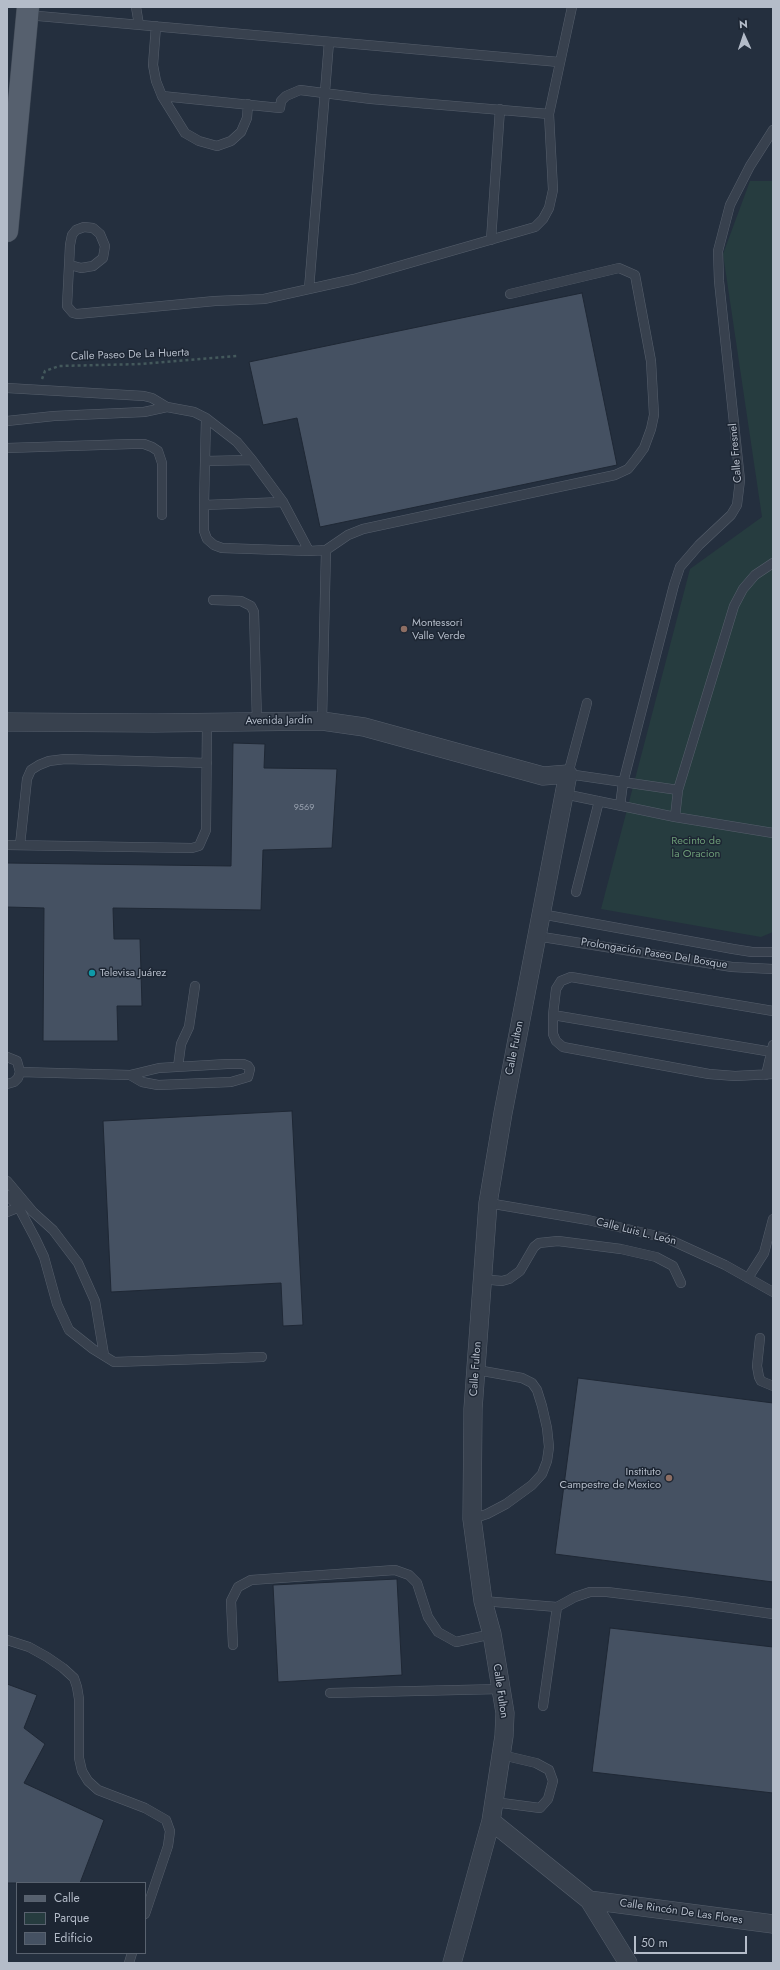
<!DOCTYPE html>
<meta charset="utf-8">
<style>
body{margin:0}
#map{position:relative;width:780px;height:1970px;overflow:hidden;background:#242f3e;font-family:Jost,sans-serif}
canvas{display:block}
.frame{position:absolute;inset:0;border:8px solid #b4bcc9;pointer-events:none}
.legend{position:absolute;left:16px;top:1882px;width:130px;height:72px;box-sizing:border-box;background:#1d2633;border:1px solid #59626f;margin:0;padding:5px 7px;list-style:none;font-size:12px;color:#b4bcc9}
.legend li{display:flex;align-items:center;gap:8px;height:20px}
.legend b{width:20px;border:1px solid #59626f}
.north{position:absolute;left:724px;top:16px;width:40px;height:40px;-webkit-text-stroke:3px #1d2633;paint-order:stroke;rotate:357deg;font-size:11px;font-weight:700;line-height:16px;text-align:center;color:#b4bcc9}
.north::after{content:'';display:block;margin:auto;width:14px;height:18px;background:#b4bcc9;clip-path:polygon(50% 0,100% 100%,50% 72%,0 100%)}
.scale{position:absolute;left:634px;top:1936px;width:113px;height:18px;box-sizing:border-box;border:2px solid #b4bcc9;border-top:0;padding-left:5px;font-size:12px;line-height:14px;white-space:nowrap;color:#b4bcc9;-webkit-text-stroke:3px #1d2633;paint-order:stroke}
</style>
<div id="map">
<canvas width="780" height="1970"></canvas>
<div class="frame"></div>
<ul class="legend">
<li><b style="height:5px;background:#56606e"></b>Calle</li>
<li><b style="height:11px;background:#263c3f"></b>Parque</li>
<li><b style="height:11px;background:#455162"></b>Edificio</li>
</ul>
<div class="north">N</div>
<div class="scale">50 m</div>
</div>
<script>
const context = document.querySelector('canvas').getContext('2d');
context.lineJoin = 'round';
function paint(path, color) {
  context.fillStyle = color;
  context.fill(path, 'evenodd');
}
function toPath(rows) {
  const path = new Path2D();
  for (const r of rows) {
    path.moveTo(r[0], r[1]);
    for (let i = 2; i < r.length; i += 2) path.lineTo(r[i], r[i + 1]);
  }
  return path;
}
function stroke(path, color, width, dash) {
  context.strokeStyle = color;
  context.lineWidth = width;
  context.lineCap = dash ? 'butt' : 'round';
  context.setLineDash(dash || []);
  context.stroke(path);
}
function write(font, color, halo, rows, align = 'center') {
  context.font = font + ' Jost,sans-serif';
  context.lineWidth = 3;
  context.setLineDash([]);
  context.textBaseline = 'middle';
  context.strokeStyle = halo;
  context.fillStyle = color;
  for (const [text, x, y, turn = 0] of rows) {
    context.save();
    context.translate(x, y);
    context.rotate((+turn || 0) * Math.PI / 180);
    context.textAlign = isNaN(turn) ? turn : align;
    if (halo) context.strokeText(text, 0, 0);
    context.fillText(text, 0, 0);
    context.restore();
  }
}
paint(toPath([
 [750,181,773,181,773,932,761,937,601,909,690,569,762,517,723,254]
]), '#263c3f');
const building = toPath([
 [582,293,617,465,320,527,297,418,263,425,249,362,582,293],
 [233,743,265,744,264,768,337,769,332,848,263,850,261,910,113,908,114,939,140,939,142,1006,117,1006,118,1041,43,1041,44,908,7,907,7,863,231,866,233,743],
 [292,1111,303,1325,283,1326,281,1283,111,1292,103,1121,292,1111],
 [578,1378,773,1403,773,1582,555,1554,578,1378],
 [397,1579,402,1675,278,1682,273,1585,397,1579],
 [610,1628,773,1647,773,1793,592,1772,610,1628],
 [7,1684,37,1695,24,1728,45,1744,24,1783,104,1820,80,1883,7,1883,7,1684]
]);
paint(building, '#455162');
stroke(building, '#1f2835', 1);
const service = toPath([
 [136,7,139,25],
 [27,15,559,62],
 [156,26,153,65,156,81,162,96,185,133,199,141,217,146,231,141,241,132,247,118,248,104],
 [162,96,280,108,281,101,286,96,300,90,371,99,549,114],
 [491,240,500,109],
 [70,265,81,268,93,266,103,258,105,246,100,234,93,228,84,227,76,230,72,235,70,245,67,306,73,313,77,314,215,301,264,299,354,279,535,227,543,219,549,208,553,190,549,114,572,7],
 [309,289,329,42],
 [7,388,144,396,152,398,167,407,194,412,206,418,237,442,252,460,283,502,309,551,326,550,348,535,363,529,615,475,628,469,636,459,644,448,651,429,654,415,651,361,635,275,619,268,510,294],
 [206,418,204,505,204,531,207,539,214,545,222,548,309,551],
 [7,421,54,416,144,412,167,407],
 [7,448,132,444,144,444,152,447,158,451,162,463,162,515],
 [205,461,252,460],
 [204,505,283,502],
 [213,600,241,601,251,606,254,612,257,722],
 [587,703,568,774,678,790],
 [322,721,326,550],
 [564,794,675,817,773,833],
 [620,806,623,783,674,585,680,567,699,545,731,515,737,505,740,480,719,281,718,251,730,205,750,166,773,130],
 [675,817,678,790,734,606,743,589,755,575,773,563],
 [7,845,192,848,199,846,206,830,207,723],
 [20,845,27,779,31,770,39,765,49,761,65,759,207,763],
 [576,892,599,801],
 [541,914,733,949,752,952,773,952],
 [536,936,732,967,773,969],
 [773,1011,571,977,561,981,556,989,553,1015,553,1034,556,1041,563,1047,709,1074,735,1076,773,1074],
 [553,1015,772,1052],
 [7,1057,17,1061,20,1072,18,1078,14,1082,7,1084],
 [178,1067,181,1044,189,1027,195,986],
 [20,1072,130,1075,142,1082,158,1085,231,1082,248,1077,250,1069,248,1066,243,1064,227,1064,159,1068,130,1075],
 [766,1075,773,1045],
 [7,1181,33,1212,53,1230,78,1263,95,1301,104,1355],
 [7,1195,18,1206,35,1238,44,1257,57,1304,69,1330,93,1349,114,1362,262,1357],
 [488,1203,588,1220,666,1238,725,1265,773,1292],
 [7,1212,22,1206],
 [748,1278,764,1253,773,1219],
 [481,1279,502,1281,509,1279,520,1271,534,1247,539,1243,558,1241,621,1249,656,1257,673,1266,681,1283],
 [760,1338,757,1366,759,1377,761,1381,773,1386],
 [472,1519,487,1514,506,1504,532,1485,542,1474,547,1461,549,1447,547,1428,542,1406,537,1390,532,1383,522,1378,477,1370],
 [483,1601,557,1607,575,1597,590,1592,607,1592,689,1602,773,1614],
 [7,1640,29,1647,47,1657,63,1668,74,1678,77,1687,79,1699,79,1758,82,1771,88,1781,98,1790,145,1808,166,1820,170,1831,168,1846,145,1914],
 [233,1645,231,1601,238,1587,251,1580,395,1570,409,1575,417,1583,428,1617,438,1632,456,1642,492,1634],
 [330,1693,501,1689],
 [543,1706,557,1607],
 [494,1802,540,1808,548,1799,553,1781,549,1770,536,1763,502,1755],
 [129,1963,132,1953]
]);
const minor = toPath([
 [7,722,154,723,322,721,364,727,543,776,568,774,503,1113,488,1203,473,1409,472,1519,483,1601,492,1634,505,1713,504,1736,491,1821,452,1963],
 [491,1821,589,1900,628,1963],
 [589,1900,773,1924]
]);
const primary = toPath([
 [7,231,28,7]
]);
stroke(service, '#565f6c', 10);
stroke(minor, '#565f6c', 19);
stroke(primary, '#414a57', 23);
stroke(toPath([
 [42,379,45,371,59,366,142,364,237,356]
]), '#44595c', 2.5, [3, 3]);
stroke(service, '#38414e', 9);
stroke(minor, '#38414e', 18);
stroke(primary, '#56606e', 22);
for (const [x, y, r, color] of [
 [404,629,4,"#8d6e63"],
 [92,973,4,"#0f9aa8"],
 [669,1478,4,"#8d6e63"]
]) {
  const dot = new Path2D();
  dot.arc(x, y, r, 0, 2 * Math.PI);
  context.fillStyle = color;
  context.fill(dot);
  stroke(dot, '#1d2633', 1.5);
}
write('9px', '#98a1af', null, [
 ["9569",304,808]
]);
write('11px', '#b4bcc9', '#1d2633', [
 ["Calle Paseo De La Huerta",130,355,-2],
 ["Calle Fresnel",736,453,-95],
 ["Avenida Jardín",279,721,-1],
 ["Prolongación Paseo Del Bosque",654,954,9],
 ["Calle Fulton",515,1048,-79],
 ["Calle Luis L. León",636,1232,14],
 ["Calle Fulton",476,1369,-86],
 ["Calle Fulton",500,1691,82],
 ["Calle Rincón De Las Flores",681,1912,8]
]);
write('11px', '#b4bcc9', '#1d2633', [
 ["Montessori",412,623],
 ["Valle Verde",412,636],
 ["Televisa Juárez",100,973],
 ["Instituto",661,1472,"right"],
 ["Campestre de Mexico",661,1485,"right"]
], 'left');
write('11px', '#6b9a76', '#1d2633', [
 ["Recinto de",696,841],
 ["la Oracion",696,854]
]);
</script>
